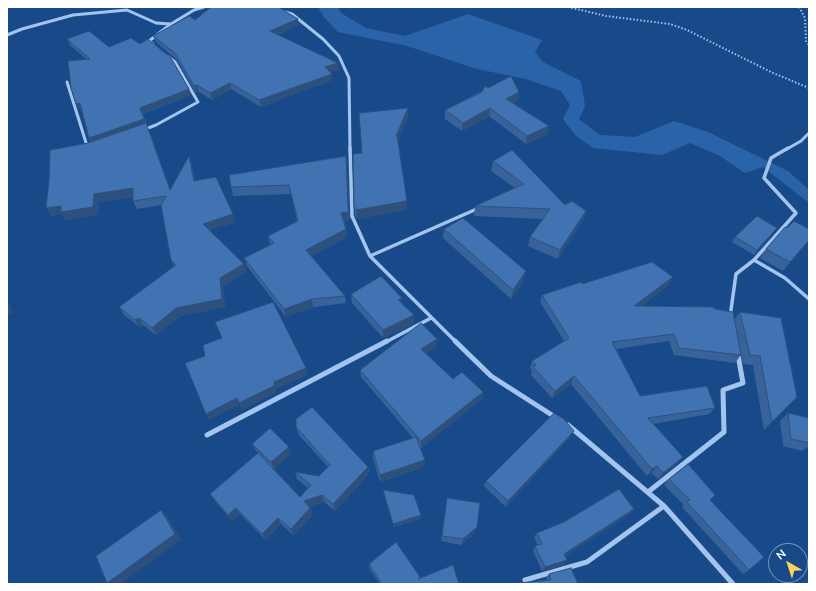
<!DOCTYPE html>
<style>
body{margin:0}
#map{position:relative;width:816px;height:591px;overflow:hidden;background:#184a8a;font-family:Lato,sans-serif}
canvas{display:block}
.frame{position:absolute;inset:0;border:8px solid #fff;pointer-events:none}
.north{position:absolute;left:768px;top:543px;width:40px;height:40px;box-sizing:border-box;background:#184a8a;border:1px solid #7492b9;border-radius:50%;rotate:321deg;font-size:11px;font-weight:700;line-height:16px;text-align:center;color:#fff}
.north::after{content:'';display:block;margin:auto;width:14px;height:18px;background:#ffd15f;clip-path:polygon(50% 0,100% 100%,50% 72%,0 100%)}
</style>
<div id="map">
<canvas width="816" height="591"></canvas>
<div class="frame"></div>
<div class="north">N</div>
</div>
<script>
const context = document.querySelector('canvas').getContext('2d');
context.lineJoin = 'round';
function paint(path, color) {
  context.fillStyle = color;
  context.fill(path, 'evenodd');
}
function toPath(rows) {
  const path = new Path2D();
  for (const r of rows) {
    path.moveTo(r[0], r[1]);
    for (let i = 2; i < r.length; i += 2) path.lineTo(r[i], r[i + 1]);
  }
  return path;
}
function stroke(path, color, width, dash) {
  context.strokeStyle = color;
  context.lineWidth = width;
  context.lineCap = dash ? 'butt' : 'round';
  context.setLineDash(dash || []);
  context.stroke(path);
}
paint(toPath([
 [318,7,338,7,341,13,366,28,405,36,468,14,542,40,535,52,543,62,581,81,585,106,579,119,600,135,635,137,674,121,708,132,788,171,809,190,809,203,763,167,745,173,720,156,690,143,662,155,593,148,576,136,563,119,570,105,561,91,526,79,477,69,407,46,338,32,324,17]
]), '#2b63a9');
stroke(toPath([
 [568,7,606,16,670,24,687,30,773,73,809,88],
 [799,7,805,18,806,41,809,45]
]), '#a2c4ee', 2, [1.5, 2]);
stroke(toPath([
 [285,12,292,14,323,39,339,56,349,78,350,149],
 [7,35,22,29,73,15,127,10,156,23,171,24],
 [153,44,149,41,171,24,194,10,204,7],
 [67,82,88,149],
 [143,130,156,125,198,102,175,62,167,56],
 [787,149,801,141,809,133]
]), '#a2c4ee', 3);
stroke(toPath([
 [350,148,352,216,370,256,456,342],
 [370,256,479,208],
 [754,260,785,278,809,299],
 [730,317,736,274,754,260,796,213,764,178,771,158,788,148],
 [386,342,431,318]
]), '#a2c4ee', 3.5);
stroke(toPath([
 [455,341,491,376,555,417],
 [568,425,664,506,733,584],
 [207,435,387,341],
 [648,492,724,432,723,390,743,383,738,355],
 [525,580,587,562,664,506]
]), '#a2c4ee', 5);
paint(toPath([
 [195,20,299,25,278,35,339,70,330,72,332,80,261,107,231,89,212,100,199,92,196,93,177,60,156,42,153,36],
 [67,39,109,47,191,95,143,114,147,125,170,190,192,164,195,181,236,222,209,230,244,264,246,272,223,286,225,307,180,316,156,335,143,325,140,327,124,315,119,307,174,266,171,260,161,205,137,209,133,201,133,197,98,202,97,215,65,220,62,214,51,216,88,143,91,142,89,138,82,110,79,110,76,104,86,59,70,45],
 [488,88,519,92,518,100,513,103,547,134,526,144,489,116,462,131,445,119,445,110],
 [408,117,398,140,407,210,357,219,355,215,354,206,362,153],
 [493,161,565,205,586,211,583,220,558,259,528,246,530,237,543,219,474,216,475,206,515,188,491,171],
 [347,164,349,210,350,220,344,221,346,229,347,237,311,256,345,296,346,303,313,307,286,317,247,266,244,258,271,245,270,244,268,236,297,221,291,194,233,196,231,187],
 [787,228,809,229,809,241,783,271,760,258,766,249],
 [444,229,524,280,511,299,443,238],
 [773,233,754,255,732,242,735,237],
 [582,284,669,285,641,306,715,309,734,320,740,312,797,397,764,430,753,365,743,364,736,328,741,355,735,363,674,355,669,341,616,349,640,396,715,408,709,414,653,424,677,464,658,479,652,473,647,476,571,384,552,398,531,375,532,371,530,368,532,361,564,341,540,302,542,295],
 [351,294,402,298,402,303,414,324,383,338,352,303],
 [436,346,426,353,453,379,483,392,482,399,421,448,419,445,425,460,424,467,380,482,373,458,373,451,413,438,361,377,360,370],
 [788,413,809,422,809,446,802,451,783,446,780,421],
 [296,427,368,467,369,474,335,511,324,502,309,507,313,515,293,535,281,524,266,540,240,514,232,521,215,501,210,494,258,453,256,451,252,444,291,454,274,469,300,497,308,488,297,479,295,472,319,476,328,467,299,435],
 [574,431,570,437,506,507,484,486,486,481],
 [669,479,710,500,749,570,743,574,682,507,684,505,664,485],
 [383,490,421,515,420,519,394,527,384,494],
 [447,498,475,533,461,545,441,541],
 [634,509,630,514,565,556,564,565,542,571,533,551,535,546,538,546,534,537,537,533],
 [369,564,420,578,459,584,380,584,369,568],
 [549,574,578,584,547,580,546,578]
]), '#38639a');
paint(toPath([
 [298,19,299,25,271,38,270,31],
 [338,63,339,70,325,74,325,67],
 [332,74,332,80,261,107,259,100],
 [230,83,231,89,212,100,210,93],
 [197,85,199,92,196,93,194,86],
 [189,89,191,95,142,114,140,108],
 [519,92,518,100,505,107,506,99],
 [80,103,83,109,79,110,76,104],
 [408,108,408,117,396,145,396,136],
 [490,108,489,116,462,131,463,123],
 [144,119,147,125,173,198,92,144,89,138],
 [549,126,547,134,526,144,527,136],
 [189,156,192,164,197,189,194,181],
 [346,156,349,212,350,220,342,222,341,213],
 [133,188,137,196,98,202,97,215,65,220,62,214,51,216,46,208,94,194],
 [407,201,407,210,357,219,356,210],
 [586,211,583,220,558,259,560,250],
 [233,214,236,222,206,231,203,224],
 [777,228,773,233,754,255,757,250],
 [346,229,347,237,307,258,306,250],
 [809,240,809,241,783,271,790,262],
 [244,264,246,272,223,286,225,307,180,316,156,335,152,328,176,308,220,278],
 [526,271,524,280,511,299,513,290],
 [673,277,669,285,631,314,634,306],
 [402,298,402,307,398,300],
 [7,299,9,302,13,313,7,315],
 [312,299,313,307,286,317,284,309],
 [414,315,414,324,383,338,383,330],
 [139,318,143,325,140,327,135,320],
 [437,339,436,346,421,356,421,349],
 [306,368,308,375,276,389,276,393,242,410,239,403,274,382],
 [574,376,571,384,552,398,555,391],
 [483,392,482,399,421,448,421,441],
 [237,398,240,405,209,420,206,414],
 [574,431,570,437,506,507,508,501],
 [289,447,291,454,274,470,271,462],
 [683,457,677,464,658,479,663,473],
 [425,460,424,467,380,482,380,475],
 [657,466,652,473,647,476,652,469],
 [368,467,369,474,335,511,333,504],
 [322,495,324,502,306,508,304,501],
 [236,508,240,514,232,521,228,515],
 [310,508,313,515,293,535,291,529],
 [634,509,630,514,561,559,564,554],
 [161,510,167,516,181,540,120,584,108,584,107,583],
 [421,515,420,519,394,527,393,524],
 [278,518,281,524,266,540,262,534],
 [477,527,475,533,461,545,463,539],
 [567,560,564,565,542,571,545,567]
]), '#2e507d');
const building = toPath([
 [211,7,277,7,280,8,298,19,270,31,338,63,325,67,332,74,259,100,230,83,210,93,197,85,194,86,175,53,153,36,189,16,195,20,211,7],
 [89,31,109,47,131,38,140,44,148,39,171,58,189,89,140,108,144,119,89,138,80,103,76,104,71,88,68,61,90,59,67,39,89,31],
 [511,76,519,92,506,99,549,126,527,136,490,108,463,123,445,110,482,92,485,86,488,88,511,76],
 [408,108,396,136,397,135,407,201,356,210,354,206,353,154,362,153,359,113,408,108],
 [146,123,170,190,189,156,194,181,216,177,233,214,203,224,244,264,220,278,222,299,176,308,152,328,139,318,135,320,119,307,176,265,171,260,161,205,166,196,133,201,133,188,94,194,93,207,61,212,61,206,46,208,49,181,50,150,88,143,146,123],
 [512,150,565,205,572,201,586,211,560,250,530,237,550,209,475,206,524,184,493,161,512,150],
 [346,156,348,208,349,212,341,213,346,229,306,250,345,296,312,299,284,309,244,258,274,243,268,236,298,221,289,185,231,187,229,175,346,156],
 [757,216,777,228,757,250,735,237,757,216],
 [463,218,526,271,513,290,444,229,463,218],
 [794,221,809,229,809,240,790,262,766,249,785,227,787,228,794,221],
 [652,262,673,277,634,306,712,307,715,309,733,312,741,355,679,348,674,334,612,342,640,396,707,386,715,408,648,418,683,457,663,473,657,466,652,469,574,376,555,391,533,367,536,365,532,361,569,338,542,295,581,282,582,284,652,262],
 [381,276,402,298,398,300,414,315,383,330,351,294,381,276],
 [273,302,306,368,274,382,274,386,239,403,237,398,206,414,185,363,205,356,203,345,222,338,215,322,273,302],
 [740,312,781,318,797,397,772,422,760,356,750,355,740,312],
 [421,323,437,339,421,349,453,379,462,372,483,392,421,441,360,370,421,323],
 [312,407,368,467,333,504,322,495,304,501,310,508,291,529,278,518,262,534,236,508,228,515,210,494,258,453,300,497,311,485,295,472,319,476,330,465,296,427,296,419,312,407],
 [554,413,564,419,574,431,508,501,486,481,554,413],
 [788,413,809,418,809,443,791,439,788,413],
 [270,428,289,447,271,462,252,444,270,428],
 [416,437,425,460,380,475,373,451,416,437],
 [688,464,715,495,710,500,764,557,749,570,687,502,690,500,669,479,688,464],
 [619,489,634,509,564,554,567,560,545,567,535,546,542,544,537,533,564,522,619,489],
 [383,490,414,495,421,515,393,524,383,490],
 [447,498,480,503,477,527,463,539,442,536,447,498],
 [161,510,175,534,107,583,96,556,161,510],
 [396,542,420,577,418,579,453,565,459,584,382,584,369,564,396,542],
 [571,568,578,584,507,584,551,580,549,574,571,568]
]);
paint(building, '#4173b3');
stroke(building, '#2e507d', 1);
</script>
